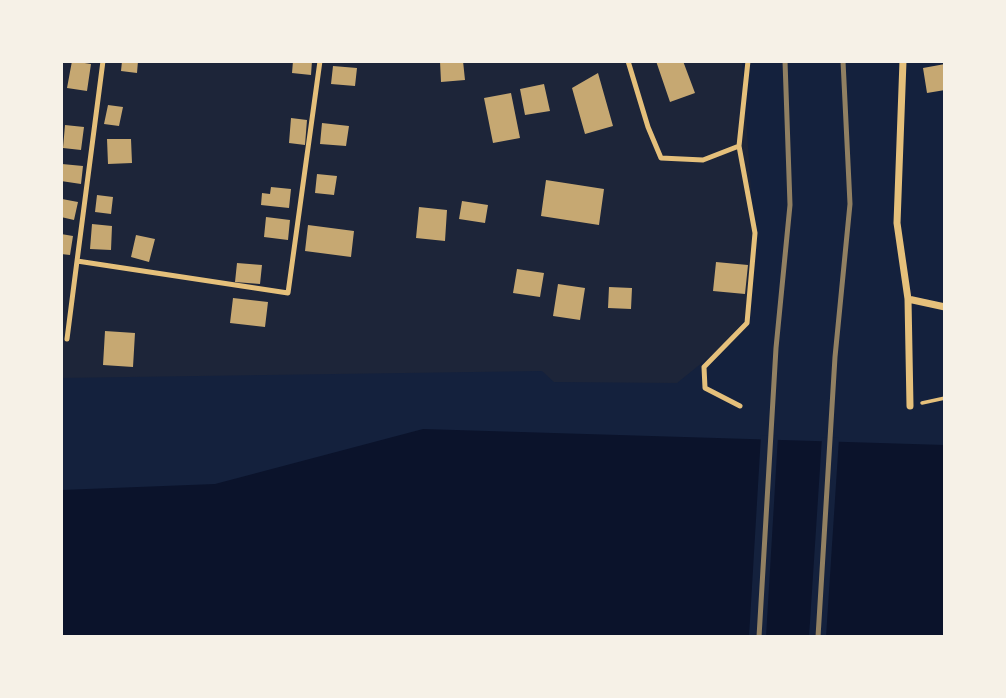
<!DOCTYPE html>
<style>
body{margin:0}
#map{position:relative;width:1006px;height:698px;overflow:hidden;background:#14213d;font-family:"Sofia Sans Condensed",sans-serif}
canvas{display:block}
.frame{position:absolute;inset:0;border:63px solid #f6f1e7;pointer-events:none}
</style>
<div id="map">
<canvas width="1006" height="698"></canvas>
<div class="frame"></div>
</div>
<script>
const context = document.querySelector('canvas').getContext('2d');
context.lineJoin = 'round';
function paint(path, color) {
  context.fillStyle = color;
  context.fill(path, 'evenodd');
}
function toPath(rows) {
  const path = new Path2D();
  for (const r of rows) {
    path.moveTo(r[0], r[1]);
    for (let i = 2; i < r.length; i += 2) path.lineTo(r[i], r[i + 1]);
  }
  return path;
}
function stroke(path, color, width, dash) {
  context.strokeStyle = color;
  context.lineWidth = width;
  context.lineCap = dash ? 'butt' : 'round';
  context.setLineDash(dash || []);
  context.stroke(path);
}
paint(toPath([
 [61,61,742,61,756,259,749,315,723,346,677,383,554,382,542,371,61,378]
]), '#1d2539');
paint(toPath([
 [423,429,945,445,945,637,61,637,61,490,215,484]
]), '#0b132b');
paint(toPath([
 [761,435,778,436,766,637,749,637],
 [822,437,839,438,826,637,809,637]
]), '#14213d');
paint(toPath([
 [72,61,91,64,87,91,67,88],
 [122,61,138,61,137,73,121,71],
 [293,61,312,61,311,75,292,73],
 [440,61,463,61,465,80,441,82],
 [656,61,683,61,695,93,670,102],
 [945,64,945,90,927,93,923,68],
 [333,66,357,68,355,86,331,84],
 [598,73,613,126,585,134,572,88],
 [544,84,550,111,525,115,520,89],
 [511,93,520,138,493,143,484,98],
 [108,105,123,107,119,126,104,124],
 [291,118,307,120,305,145,289,143],
 [322,123,349,126,346,146,320,144],
 [65,125,84,127,81,150,63,148],
 [107,139,131,139,132,163,108,164],
 [62,164,83,166,81,184,61,181],
 [317,174,337,176,334,195,315,193],
 [546,180,604,189,599,225,541,216],
 [271,187,291,189,289,208,261,205,262,193,270,194],
 [97,195,113,197,111,214,95,212],
 [62,199,78,202,74,220,61,217],
 [462,201,488,205,485,223,459,219],
 [419,207,447,210,445,241,416,238],
 [266,217,290,220,288,240,264,237],
 [92,224,112,226,111,250,90,249],
 [308,225,354,231,351,257,305,251],
 [61,234,73,236,70,255,61,254],
 [136,235,155,239,149,262,131,257],
 [716,262,748,265,745,294,713,291],
 [237,263,262,265,260,284,235,282],
 [517,269,544,273,540,297,513,293],
 [558,284,585,288,580,320,553,316],
 [609,287,632,288,631,309,608,308],
 [233,298,268,302,265,327,230,323],
 [105,331,135,333,133,367,103,365]
]), '#c6a872');
stroke(toPath([
 [922,403,945,398]
]), '#e5c07b', 3.5);
stroke(toPath([
 [103,61,77,261,288,293,320,61],
 [628,61,648,127,661,158,703,160,739,146,748,61],
 [739,146,755,233,747,323,704,367,705,388,740,406],
 [67,339,77,261]
]), '#e5c07b', 5);
stroke(toPath([
 [903,61,897,223,908,299,910,406],
 [908,299,945,307]
]), '#e5c07b', 7);
stroke(toPath([
 [759,637,776,348,790,205,785,61],
 [818,637,835,357,850,204,843,61]
]), '#918062', 5);
</script>
